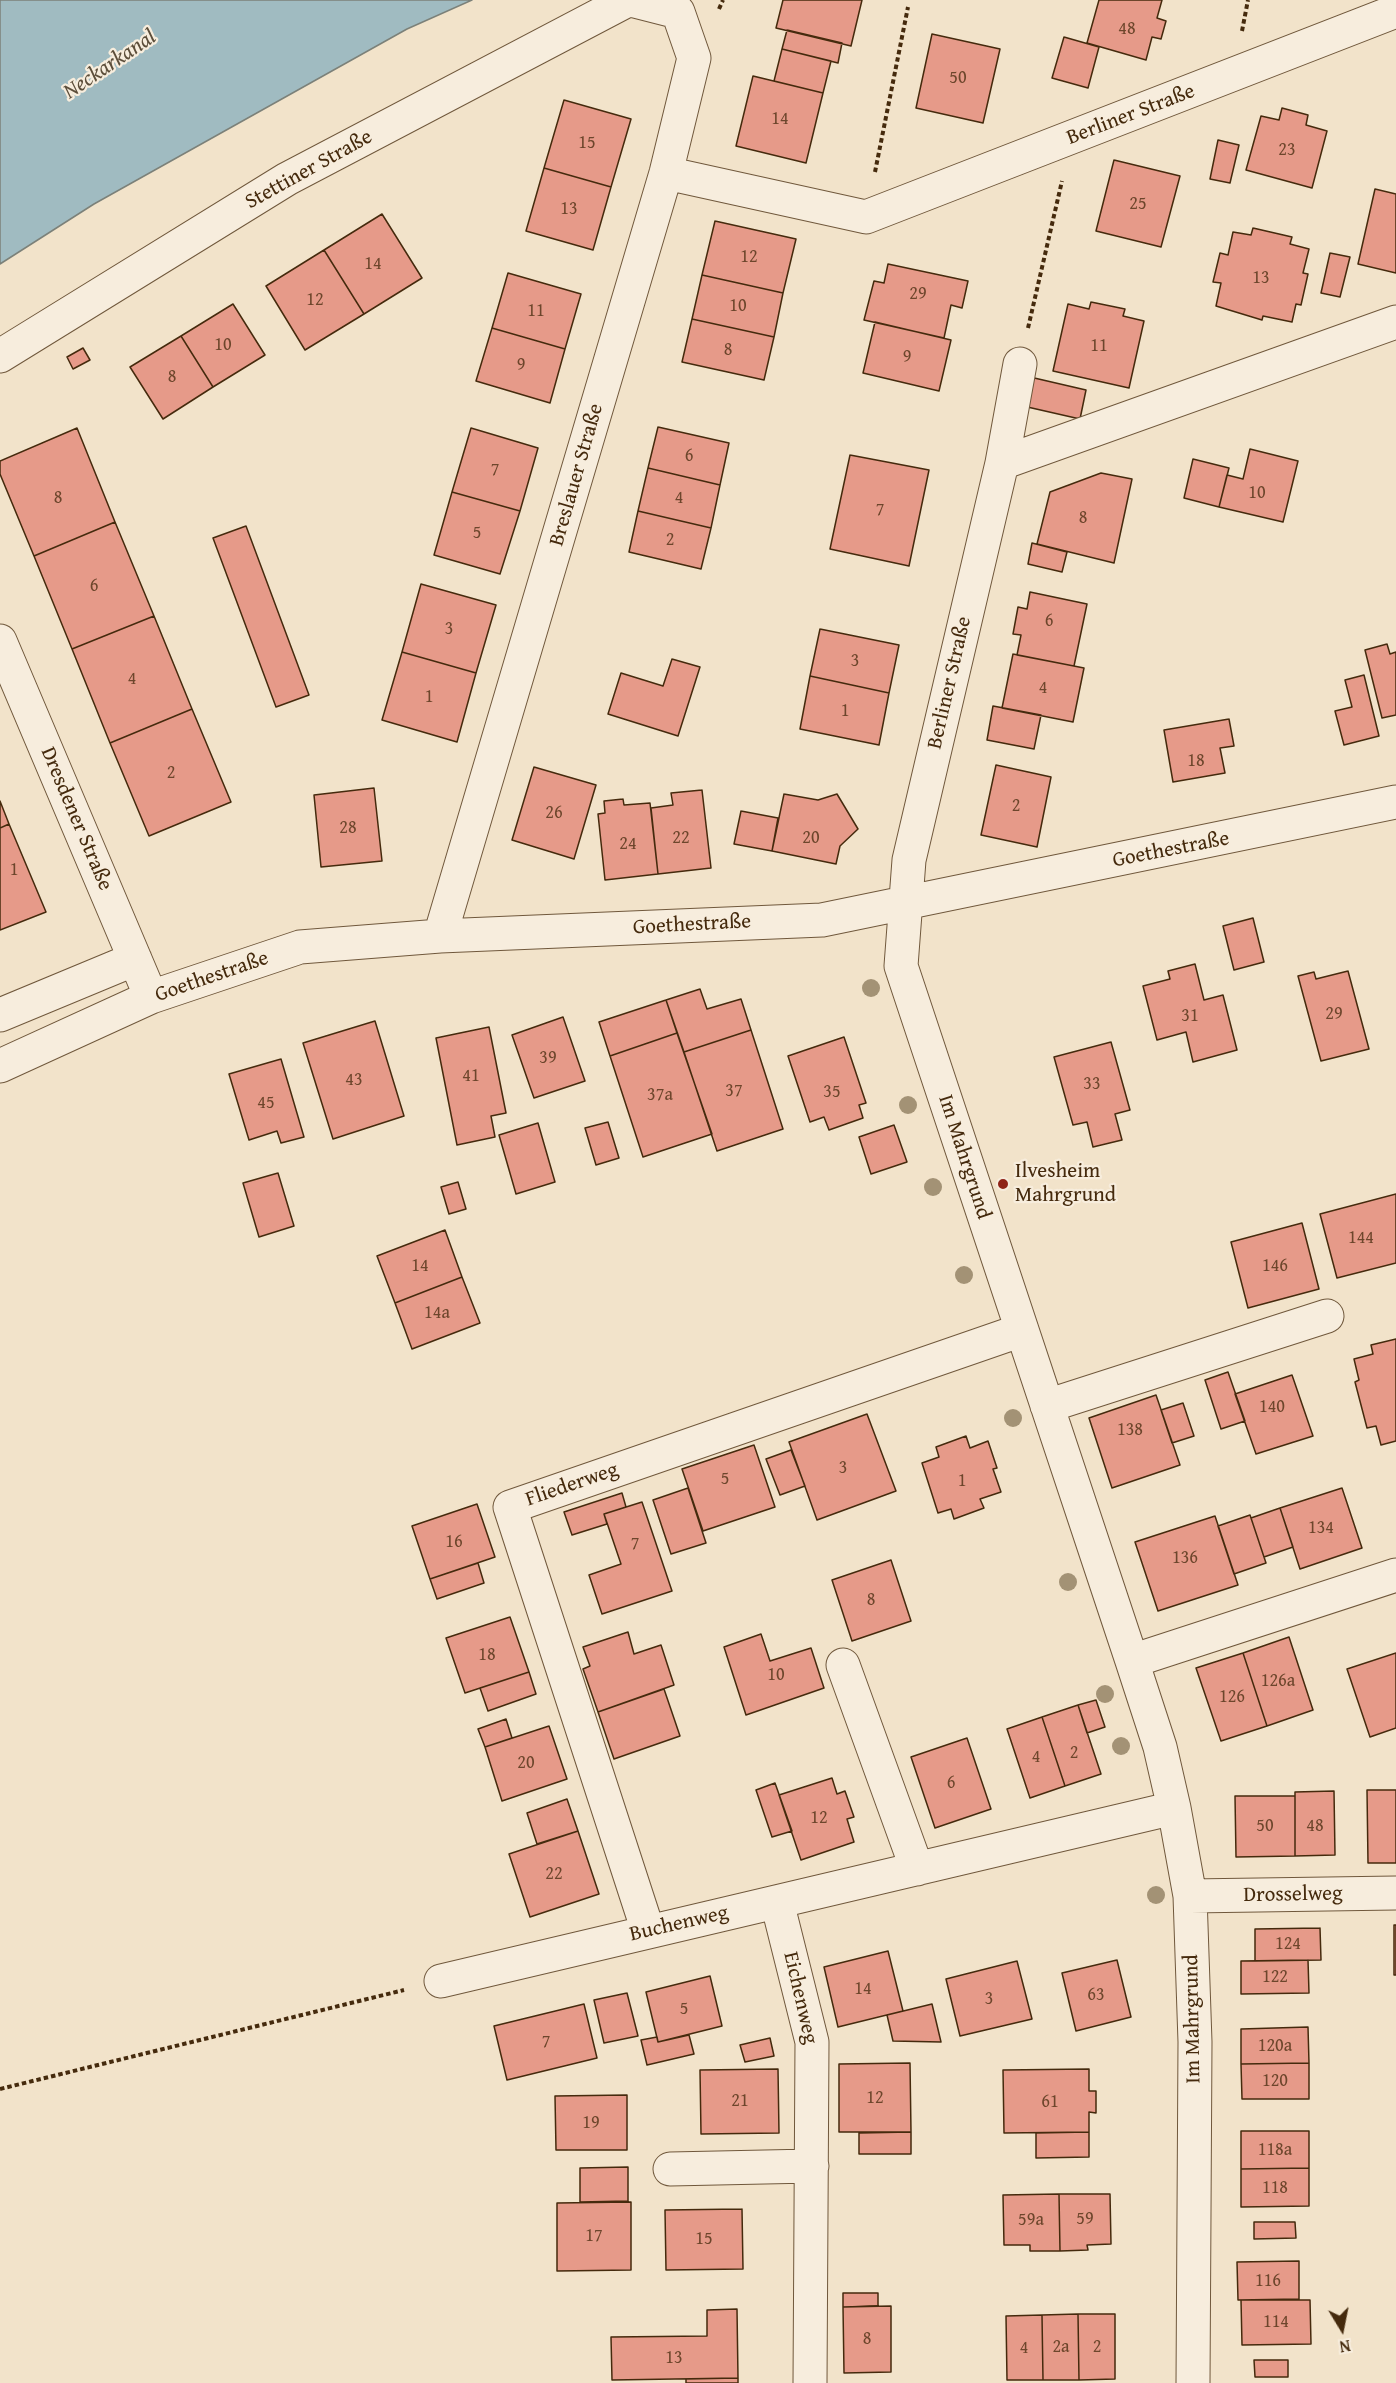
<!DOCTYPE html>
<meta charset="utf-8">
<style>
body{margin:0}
#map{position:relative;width:1396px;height:2383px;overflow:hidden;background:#f2e3ca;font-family:"Gentium Book Plus",serif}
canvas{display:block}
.north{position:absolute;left:1312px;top:2299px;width:60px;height:60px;-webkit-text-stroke:4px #f7eddd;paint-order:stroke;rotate:170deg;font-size:16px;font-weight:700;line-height:24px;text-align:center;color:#452a0d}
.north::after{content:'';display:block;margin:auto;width:21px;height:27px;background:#452a0d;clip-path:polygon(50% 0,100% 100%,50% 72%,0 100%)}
</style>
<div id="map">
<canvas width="1396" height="2383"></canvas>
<div class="north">N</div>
</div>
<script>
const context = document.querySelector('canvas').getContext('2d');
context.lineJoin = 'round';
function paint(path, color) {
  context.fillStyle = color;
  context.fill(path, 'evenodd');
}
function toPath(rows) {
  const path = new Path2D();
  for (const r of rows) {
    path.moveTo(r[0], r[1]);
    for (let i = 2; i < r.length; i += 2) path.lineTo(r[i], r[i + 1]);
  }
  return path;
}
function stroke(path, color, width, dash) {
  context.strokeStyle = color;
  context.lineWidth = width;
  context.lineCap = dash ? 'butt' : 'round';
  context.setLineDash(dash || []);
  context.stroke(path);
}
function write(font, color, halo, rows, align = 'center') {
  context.font = font + ' "Gentium Book Plus",serif';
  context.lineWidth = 4.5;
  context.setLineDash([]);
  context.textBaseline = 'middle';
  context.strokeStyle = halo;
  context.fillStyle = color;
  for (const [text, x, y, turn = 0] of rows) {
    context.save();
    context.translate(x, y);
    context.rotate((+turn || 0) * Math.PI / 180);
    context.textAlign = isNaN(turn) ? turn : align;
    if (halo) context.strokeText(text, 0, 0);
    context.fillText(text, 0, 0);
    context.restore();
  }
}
const water = toPath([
 [0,0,472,0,407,29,94,204,0,264,0,0]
]);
paint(water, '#a0bbc1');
stroke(water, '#7c8179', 1.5);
const building = toPath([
 [783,0,862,0,851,46,776,28,783,0],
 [1099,0,1162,0,1157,18,1166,21,1161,39,1152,37,1146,60,1087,43,1099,0],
 [787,30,842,43,838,63,782,49,787,30],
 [932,34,1000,49,983,123,916,108,932,34],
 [1064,37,1099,47,1088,88,1052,78,1064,37],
 [782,49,831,61,823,93,774,81,782,49],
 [753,76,823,93,806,163,736,146,753,76],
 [564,100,631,119,611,187,544,168,564,100],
 [1282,108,1308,115,1306,125,1327,131,1312,188,1246,170,1261,116,1279,120,1282,108],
 [1218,140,1239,145,1230,183,1210,179,1218,140],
 [1114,160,1180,176,1161,247,1096,231,1114,160],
 [544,168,611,187,593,250,526,231,544,168],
 [1375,189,1396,194,1396,273,1358,264,1375,189],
 [382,214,422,278,364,314,324,250,382,214],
 [715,221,796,239,783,293,702,275,715,221],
 [1253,228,1292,237,1290,244,1309,249,1303,273,1308,274,1301,305,1296,304,1292,322,1263,316,1262,320,1216,306,1221,283,1213,282,1220,253,1228,255,1233,232,1251,235,1253,228],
 [324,250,364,314,305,350,266,286,324,250],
 [1330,253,1350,257,1340,297,1321,293,1330,253],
 [888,264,968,281,962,308,951,305,944,338,864,320,874,281,884,283,888,264],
 [508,273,581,294,565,349,492,328,508,273],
 [702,275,783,293,774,337,692,319,702,275],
 [1091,302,1125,309,1123,316,1144,321,1129,388,1053,371,1068,304,1089,309,1091,302],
 [233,304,265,355,213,387,181,336,233,304],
 [692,319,774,337,764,380,682,362,692,319],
 [875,322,951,340,939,391,863,373,875,322],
 [492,328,565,349,550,403,476,381,492,328],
 [181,336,213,387,163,419,130,367,181,336],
 [83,348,90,360,73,369,67,357,83,348],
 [1030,377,1086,390,1080,419,1023,406,1030,377],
 [658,427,729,443,720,485,648,468,658,427],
 [77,428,115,522,34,556,0,474,0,461,77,428],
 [471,428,538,448,520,511,452,492,471,428],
 [1250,449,1298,461,1283,522,1219,507,1227,475,1243,479,1250,449],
 [850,455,929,470,909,566,830,549,850,455],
 [1193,459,1229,468,1219,507,1184,498,1193,459],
 [648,468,720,485,711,528,638,511,648,468],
 [1101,473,1132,479,1114,563,1037,544,1050,492,1101,473],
 [452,492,520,511,500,574,434,555,452,492],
 [638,511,711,528,701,569,629,552,638,511],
 [115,522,154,616,72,649,34,556,115,522],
 [246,526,309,695,276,707,213,538,246,526],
 [1032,543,1067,552,1062,572,1028,564,1032,543],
 [421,584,496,605,476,673,402,652,421,584],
 [1030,592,1087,604,1074,666,1017,655,1021,635,1013,634,1018,607,1027,609,1030,592],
 [154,616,192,709,110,743,72,649,154,616],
 [820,629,899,645,889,693,810,676,820,629],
 [1387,644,1390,654,1396,652,1396,715,1382,718,1365,650,1387,644],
 [402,652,476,673,457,742,382,720,402,652],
 [1013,654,1084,668,1073,722,1002,708,1013,654],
 [672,659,700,667,678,736,608,714,621,673,663,686,672,659],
 [1364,675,1379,736,1344,745,1335,711,1352,707,1345,680,1364,675],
 [810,676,889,693,879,745,800,729,810,676],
 [993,706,1041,715,1034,749,987,740,993,706],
 [192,709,231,802,149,836,110,743,192,709],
 [1229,719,1234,746,1220,748,1225,773,1173,782,1164,730,1229,719],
 [996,765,1051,777,1037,847,981,835,996,765],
 [534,767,596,785,574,859,512,840,534,767],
 [374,788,382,861,321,867,314,795,374,788],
 [702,790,711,868,658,874,651,808,673,805,671,793,702,790],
 [784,794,818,800,837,794,858,829,840,846,836,864,772,851,784,794],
 [623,799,624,805,650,803,658,874,605,880,598,814,605,813,604,801,623,799],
 [0,801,9,824,0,828,0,801],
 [741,811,778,818,772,851,734,844,741,811],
 [9,824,46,912,0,930,0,828,9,824],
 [1253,918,1264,962,1234,970,1223,926,1253,918],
 [1195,964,1204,1000,1223,995,1237,1050,1193,1062,1186,1032,1157,1040,1143,986,1170,979,1168,971,1195,964],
 [1348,971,1369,1049,1321,1061,1298,976,1314,972,1316,979,1348,971],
 [700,989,707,1009,741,999,751,1030,684,1052,666,1000,700,989],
 [666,1000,677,1033,610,1056,599,1022,666,1000],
 [563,1017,585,1081,534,1098,512,1035,563,1017],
 [375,1021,404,1116,333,1139,303,1043,375,1021],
 [489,1027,506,1113,491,1116,495,1137,457,1145,436,1038,489,1027],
 [751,1030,783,1129,717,1151,684,1052,751,1030],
 [677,1033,712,1134,643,1157,610,1056,677,1033],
 [844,1037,866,1103,859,1105,863,1118,829,1130,824,1117,810,1122,788,1056,844,1037],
 [1111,1042,1130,1110,1115,1114,1122,1140,1093,1147,1087,1122,1073,1125,1054,1057,1111,1042],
 [281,1059,304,1137,281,1143,277,1131,249,1140,229,1074,281,1059],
 [608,1122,619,1158,596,1165,585,1128,608,1122],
 [538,1123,555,1182,516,1194,499,1135,538,1123],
 [894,1125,907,1162,871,1174,859,1137,894,1125],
 [278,1173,294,1226,259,1237,243,1183,278,1173],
 [458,1182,466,1209,449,1214,441,1187,458,1182],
 [1396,1194,1396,1263,1337,1278,1320,1214,1396,1194],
 [1302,1223,1319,1289,1248,1308,1231,1242,1302,1223],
 [445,1230,462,1277,395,1303,377,1256,445,1230],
 [462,1277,480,1323,412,1349,395,1303,462,1277],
 [1396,1339,1396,1441,1381,1445,1376,1426,1367,1428,1355,1382,1359,1380,1354,1359,1373,1354,1371,1345,1396,1339],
 [1228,1372,1245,1421,1221,1429,1205,1380,1228,1372],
 [1292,1375,1313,1436,1256,1454,1235,1394,1292,1375],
 [1156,1395,1180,1465,1112,1488,1089,1418,1156,1395],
 [1183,1403,1194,1436,1172,1443,1161,1410,1183,1403],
 [867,1414,896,1491,817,1520,789,1442,867,1414],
 [966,1436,970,1448,988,1441,997,1468,993,1469,1001,1492,980,1499,984,1508,954,1519,951,1509,938,1513,922,1463,939,1457,936,1447,966,1436],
 [754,1445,775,1507,703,1531,682,1469,754,1445],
 [791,1450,805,1486,780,1495,766,1459,791,1450],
 [688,1488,706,1543,671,1554,653,1500,688,1488],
 [1342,1488,1362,1548,1300,1569,1280,1508,1342,1488],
 [622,1493,626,1507,604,1514,607,1524,572,1535,564,1512,622,1493],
 [642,1502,672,1591,602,1614,589,1575,621,1564,604,1514,642,1502],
 [477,1504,495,1557,430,1579,412,1526,477,1504],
 [1280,1508,1293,1547,1264,1557,1251,1518,1280,1508],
 [1250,1515,1266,1563,1234,1574,1218,1526,1250,1515],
 [1215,1516,1238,1585,1158,1611,1135,1542,1215,1516],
 [891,1560,911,1621,852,1641,832,1580,891,1560],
 [478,1563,484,1583,437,1599,430,1579,478,1563],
 [510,1617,529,1672,465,1693,446,1638,510,1617],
 [628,1632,634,1654,661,1645,674,1685,598,1712,583,1669,590,1666,583,1647,628,1632],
 [761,1634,770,1661,811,1648,824,1688,746,1715,724,1647,761,1634],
 [1289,1637,1313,1710,1267,1726,1243,1653,1289,1637],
 [1243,1653,1267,1726,1221,1741,1196,1668,1243,1653],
 [1396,1653,1396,1728,1370,1737,1347,1669,1396,1653],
 [529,1672,536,1694,488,1711,480,1688,529,1672],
 [664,1689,680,1736,614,1759,598,1712,664,1689],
 [1096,1700,1105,1727,1087,1733,1078,1705,1096,1700],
 [1078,1705,1101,1774,1065,1786,1042,1717,1078,1705],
 [1042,1717,1065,1786,1030,1798,1007,1729,1042,1717],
 [506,1719,512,1738,485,1747,478,1729,506,1719],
 [549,1726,567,1779,502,1801,485,1747,549,1726],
 [967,1738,991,1809,935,1828,911,1757,967,1738],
 [832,1778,837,1794,845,1791,854,1817,847,1819,854,1842,801,1860,779,1795,832,1778],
 [775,1783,792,1831,772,1837,756,1790,775,1783],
 [1367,1790,1396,1790,1396,1863,1368,1863,1367,1790],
 [1334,1791,1335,1855,1295,1856,1295,1792,1334,1791],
 [1235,1796,1295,1796,1295,1856,1236,1857,1235,1796],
 [567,1799,578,1831,537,1844,527,1813,567,1799],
 [578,1831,599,1894,530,1917,509,1854,578,1831],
 [1394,1925,1396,1925,1396,1975,1394,1975,1394,1925],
 [1320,1928,1321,1960,1255,1961,1255,1929,1320,1928],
 [888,1951,903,2011,838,2027,824,1967,888,1951],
 [1117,1960,1131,2017,1076,2031,1062,1973,1117,1960],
 [1308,1960,1309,1993,1241,1994,1241,1961,1308,1960],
 [1017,1961,1032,2019,960,2036,946,1979,1017,1961],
 [710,1976,722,2026,658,2042,646,1992,710,1976],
 [627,1993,638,2036,604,2043,594,2000,627,1993],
 [584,2004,597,2058,507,2080,494,2026,584,2004],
 [932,2004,941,2042,893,2041,887,2015,932,2004],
 [1308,2027,1309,2063,1241,2064,1241,2029,1308,2027],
 [689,2035,694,2054,647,2065,641,2040,657,2037,658,2042,689,2035],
 [770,2038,774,2056,745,2062,740,2045,770,2038],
 [910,2063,911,2132,839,2132,839,2064,910,2063],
 [1309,2063,1309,2099,1242,2099,1241,2064,1309,2063],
 [778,2069,779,2133,701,2134,700,2070,778,2069],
 [1089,2069,1089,2091,1096,2091,1096,2113,1089,2112,1089,2132,1004,2133,1003,2070,1089,2069],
 [627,2095,627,2150,556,2150,555,2096,627,2095],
 [1241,2131,1309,2131,1309,2168,1241,2169,1241,2131],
 [911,2132,911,2154,859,2154,859,2133,911,2132],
 [1089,2132,1089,2157,1036,2158,1036,2133,1089,2132],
 [628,2167,628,2201,580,2202,580,2168,628,2167],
 [1309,2168,1309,2206,1241,2207,1241,2169,1309,2168],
 [1059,2194,1110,2194,1111,2244,1087,2245,1088,2250,1060,2251,1059,2194],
 [1059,2194,1060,2251,1030,2251,1030,2245,1004,2245,1003,2195,1059,2194],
 [631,2202,631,2270,557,2271,557,2203,631,2202],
 [742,2209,743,2269,666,2270,665,2210,742,2209],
 [1254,2222,1295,2222,1296,2238,1254,2239,1254,2222],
 [1299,2261,1299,2299,1238,2300,1237,2262,1299,2261],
 [843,2293,878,2293,878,2306,843,2307,843,2293],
 [1241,2300,1310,2300,1311,2344,1242,2345,1241,2300],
 [891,2306,891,2372,844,2373,843,2307,891,2306],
 [737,2309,738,2378,612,2380,611,2337,707,2336,707,2310,737,2309],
 [1078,2314,1115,2314,1115,2379,1079,2380,1078,2314],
 [1078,2314,1079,2380,1043,2380,1042,2315,1078,2314],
 [1042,2315,1043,2380,1007,2380,1006,2316,1042,2315],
 [1254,2360,1288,2360,1288,2377,1255,2377,1254,2360],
 [738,2378,738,2383,686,2383,686,2379,738,2378]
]);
paint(building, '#e69a89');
stroke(building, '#452a0d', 1.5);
const minor = toPath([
 [666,173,866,217,1396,11],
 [0,356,287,179,628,0],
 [1002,463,1020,364],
 [0,641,151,997],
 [440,936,666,173,694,58,678,12,631,0],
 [0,1015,135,959],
 [0,1066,151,997,300,947,440,936,822,920,1396,802],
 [1047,1406,1327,1316],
 [1132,1661,1396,1575],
 [843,1665,917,1869],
 [1190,1896,1396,1893],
 [777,1902,812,2042,810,2383],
 [648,1931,510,1507,1022,1330],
 [441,1981,1174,1808],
 [670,2169,812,2166],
 [1193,2383,1195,2042,1190,1896,1174,1808,1160,1747,1132,1661,901,966,909,860,1002,463,1396,322]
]);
stroke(minor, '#70583c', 35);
stroke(toPath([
 [719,9,723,0],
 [1242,31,1248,0],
 [875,172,908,7],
 [1028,328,1062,181],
 [0,2089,404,1990]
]), '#452a0d', 4, [4.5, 3]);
stroke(minor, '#f7eddd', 33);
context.fillStyle = '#a39275';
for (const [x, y] of [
 [871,988],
 [908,1105],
 [933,1187],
 [964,1275],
 [1013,1418],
 [1068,1582],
 [1105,1694],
 [1121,1746],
 [1156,1895]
]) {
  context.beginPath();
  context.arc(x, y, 9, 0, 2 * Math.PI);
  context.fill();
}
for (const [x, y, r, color] of [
 [1003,1184,6,"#8f2418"]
]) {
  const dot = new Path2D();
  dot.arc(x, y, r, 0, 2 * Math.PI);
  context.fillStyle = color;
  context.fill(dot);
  stroke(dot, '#f7eddd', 2);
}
write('18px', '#6d462c', null, [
 ["48",1127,29],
 ["50",958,78],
 ["14",780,119],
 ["15",587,143],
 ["23",1287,150],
 ["25",1138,204],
 ["13",569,209],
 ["12",749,257],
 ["14",373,264],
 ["13",1261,278],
 ["29",918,294],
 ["12",315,300],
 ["10",738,306],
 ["11",536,311],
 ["10",223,345],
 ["11",1099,346],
 ["8",728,350],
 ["9",907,357],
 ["9",521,365],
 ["8",172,377],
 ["6",689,456],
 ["7",495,470],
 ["10",1257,493],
 ["8",58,498],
 ["4",679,498],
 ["7",880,510],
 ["8",1083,518],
 ["5",477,533],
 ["2",670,540],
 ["6",94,586],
 ["6",1049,621],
 ["3",449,629],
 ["3",855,661],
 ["4",132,679],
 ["4",1043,688],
 ["1",429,697],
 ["1",845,711],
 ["18",1196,761],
 ["2",171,773],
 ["2",1016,806],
 ["26",554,813],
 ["28",348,828],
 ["22",681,838],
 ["20",811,838],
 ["24",628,844],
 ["1",14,870],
 ["29",1334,1014],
 ["31",1190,1016],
 ["39",548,1058],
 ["41",471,1076],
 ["43",354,1080],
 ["33",1092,1084],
 ["37",734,1091],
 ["35",832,1092],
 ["37a",660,1095],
 ["45",266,1103],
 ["144",1361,1238],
 ["14",420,1266],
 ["146",1275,1266],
 ["14a",437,1313],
 ["140",1272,1407],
 ["138",1130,1430],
 ["3",843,1468],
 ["5",725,1479],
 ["1",962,1481],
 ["134",1321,1528],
 ["16",454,1542],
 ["7",635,1544],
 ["136",1185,1558],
 ["8",871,1600],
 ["18",487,1655],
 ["10",776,1675],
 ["126a",1278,1681],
 ["126",1232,1697],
 ["2",1074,1753],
 ["4",1036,1757],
 ["20",526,1763],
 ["6",951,1783],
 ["12",819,1818],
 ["50",1265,1826],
 ["48",1315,1826],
 ["22",554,1874],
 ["124",1288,1944],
 ["122",1275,1977],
 ["14",863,1989],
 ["63",1096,1995],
 ["3",989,1999],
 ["5",684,2009],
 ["7",546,2042],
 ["120a",1275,2046],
 ["120",1275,2081],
 ["12",875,2098],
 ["21",740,2101],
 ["61",1050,2102],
 ["19",591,2123],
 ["118a",1275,2150],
 ["118",1275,2188],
 ["59",1085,2219],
 ["59a",1031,2220],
 ["17",594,2236],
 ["15",704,2239],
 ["116",1268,2281],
 ["114",1276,2322],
 ["8",867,2339],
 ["2a",1061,2347],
 ["2",1097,2347],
 ["4",1024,2348],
 ["13",674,2358]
]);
write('21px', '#452a0d', '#f7eddd', [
 ["Berliner Straße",1131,115,-21],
 ["Stettiner Straße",309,170,-29],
 ["Breslauer Straße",577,475,-74],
 ["Berliner Straße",950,683,-77],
 ["Dresdener Straße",76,819,67],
 ["Goethestraße",1171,850,-11],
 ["Goethestraße",692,925,-3],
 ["Goethestraße",212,977,-19],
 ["Im Mahrgrund",964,1157,72],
 ["Fliederweg",572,1485,-19],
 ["Drosselweg",1293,1895,-1],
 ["Buchenweg",679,1924,-13],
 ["Eichenweg",800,1998,77],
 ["Im Mahrgrund",1193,2019,-91]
]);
write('21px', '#452a0d', '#f7eddd', [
 ["Ilvesheim",1015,1172],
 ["Mahrgrund",1015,1196]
], 'left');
write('italic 22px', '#5c4e3a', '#f7eddd', [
 ["Neckarkanal",110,65,-34]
]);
</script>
